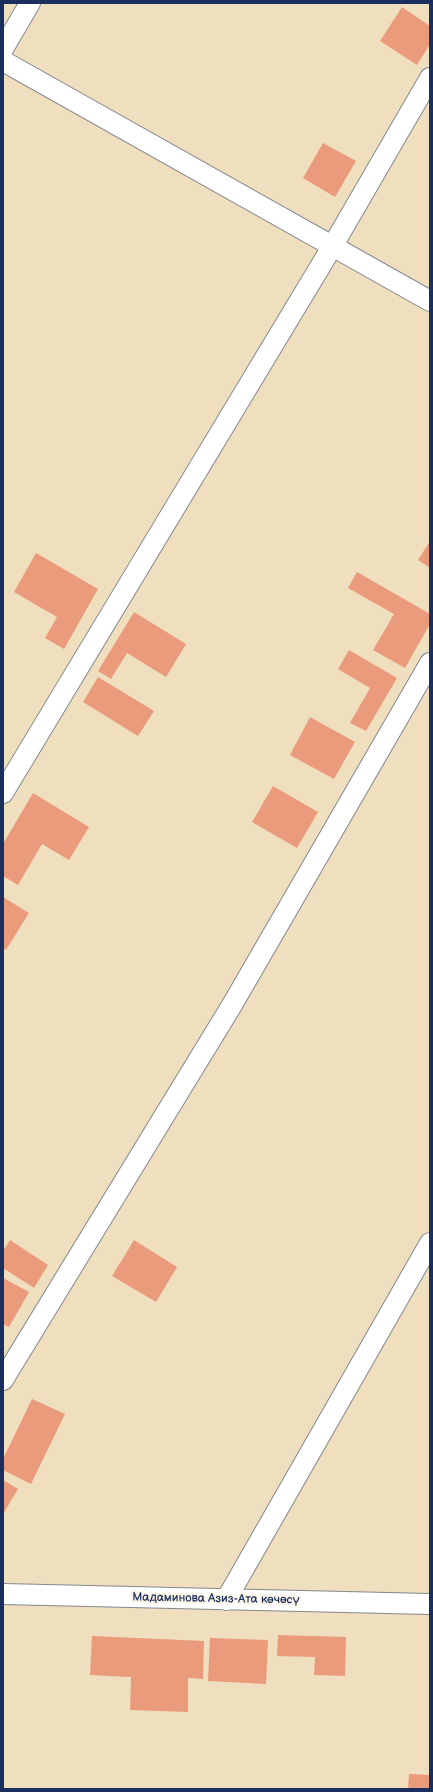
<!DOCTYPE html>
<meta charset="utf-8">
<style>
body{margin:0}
#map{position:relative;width:433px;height:1792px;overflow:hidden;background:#efdfbf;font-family:"Balsamiq Sans",sans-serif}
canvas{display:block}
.frame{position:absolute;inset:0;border:4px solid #1b2f5e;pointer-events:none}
</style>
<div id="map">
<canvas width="433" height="1792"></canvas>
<div class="frame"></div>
</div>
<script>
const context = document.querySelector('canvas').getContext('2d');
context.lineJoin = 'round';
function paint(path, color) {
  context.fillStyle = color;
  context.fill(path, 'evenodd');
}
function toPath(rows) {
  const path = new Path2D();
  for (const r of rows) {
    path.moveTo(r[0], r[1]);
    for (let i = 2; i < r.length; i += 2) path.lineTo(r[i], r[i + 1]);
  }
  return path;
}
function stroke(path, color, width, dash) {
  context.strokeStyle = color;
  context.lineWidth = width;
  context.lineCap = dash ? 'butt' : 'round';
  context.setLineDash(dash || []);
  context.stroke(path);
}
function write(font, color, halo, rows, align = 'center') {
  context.font = font + ' "Balsamiq Sans",sans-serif';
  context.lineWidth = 4;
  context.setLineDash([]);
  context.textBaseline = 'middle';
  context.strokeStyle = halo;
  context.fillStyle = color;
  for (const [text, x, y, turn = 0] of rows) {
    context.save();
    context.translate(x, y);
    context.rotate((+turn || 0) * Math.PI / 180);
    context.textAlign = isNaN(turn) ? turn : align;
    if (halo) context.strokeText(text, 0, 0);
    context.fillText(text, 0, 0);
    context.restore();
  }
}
paint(toPath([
 [402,7,430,26,430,44,417,65,380,41],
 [323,143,356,161,335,197,303,178],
 [430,541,430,568,418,560],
 [36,553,98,589,64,649,45,638,57,617,14,592],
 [357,572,430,614,430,624,405,668,373,650,394,614,348,588],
 [134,612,186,644,166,677,127,653,111,679,98,671],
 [349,650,397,678,366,731,350,723,370,688,338,669],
 [98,677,154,711,138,736,83,702],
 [310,717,355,742,334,779,290,755],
 [273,786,318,812,297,848,252,822],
 [33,793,89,827,69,860,42,844,18,885,3,876,3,844],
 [3,897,29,913,6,950,3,948],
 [10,1240,48,1265,34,1288,3,1268,3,1251],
 [134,1240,177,1267,156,1302,112,1276],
 [3,1278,29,1292,9,1327,3,1324],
 [32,1399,65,1414,31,1484,3,1470,3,1459],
 [3,1480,18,1489,3,1514],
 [278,1635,346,1637,345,1676,314,1675,315,1657,277,1656],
 [92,1636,204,1641,203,1679,188,1678,188,1712,130,1710,131,1677,90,1675],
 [210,1638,268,1640,266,1684,208,1681],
 [409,1774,430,1775,430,1789,408,1789]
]), '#ea9b7b');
const minor = toPath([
 [3,49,30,3],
 [3,61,430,301],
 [3,793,332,247,430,78],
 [3,1380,232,1005,430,663],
 [3,1594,430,1604],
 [226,1600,430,1243]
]);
stroke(minor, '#85878e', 22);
stroke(minor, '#fff', 20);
write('12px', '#1b2f5e', '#fcf5e5', [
 ["Мадаминова Азиз-Ата көчөсү",216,1599,1]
]);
</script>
